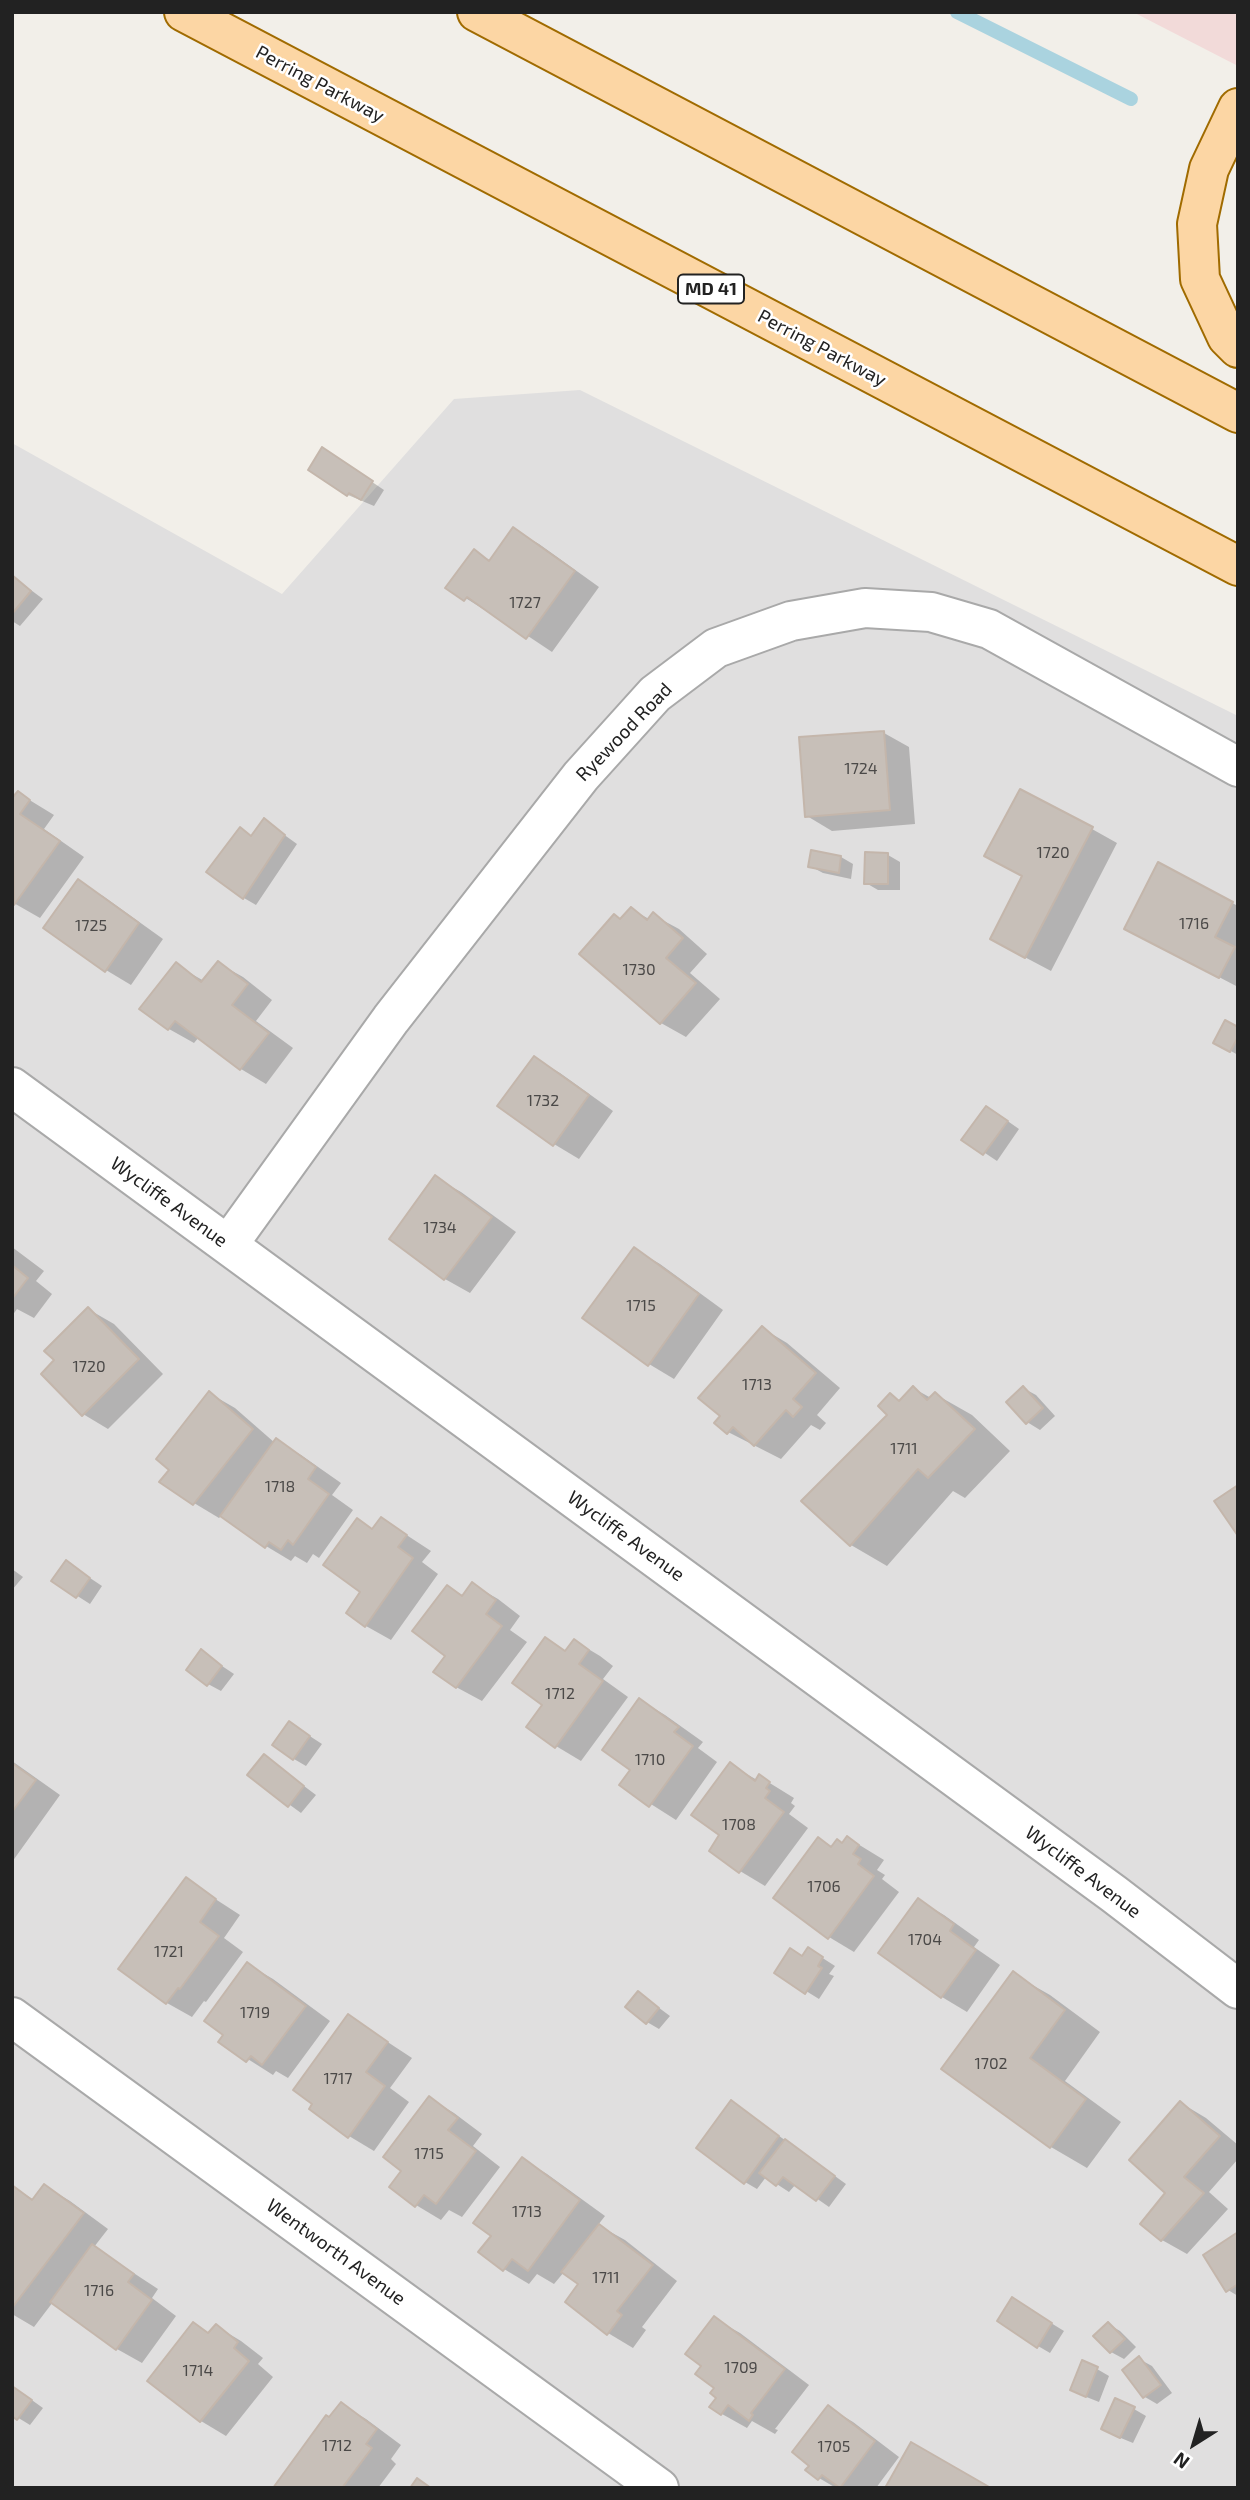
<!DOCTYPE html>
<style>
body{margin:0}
#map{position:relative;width:1250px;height:2500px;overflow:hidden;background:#f2efe9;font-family:"Exo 2",sans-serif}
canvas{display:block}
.frame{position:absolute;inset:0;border:14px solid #222;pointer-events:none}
.north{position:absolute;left:1159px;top:2409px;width:70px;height:70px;-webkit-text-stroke:5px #fff;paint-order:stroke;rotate:217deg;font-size:19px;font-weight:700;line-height:28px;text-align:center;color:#222}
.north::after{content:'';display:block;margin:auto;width:24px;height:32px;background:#222;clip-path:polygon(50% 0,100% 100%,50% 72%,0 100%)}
</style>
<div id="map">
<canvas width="1250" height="2500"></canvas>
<div class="frame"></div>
<div class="north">N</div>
</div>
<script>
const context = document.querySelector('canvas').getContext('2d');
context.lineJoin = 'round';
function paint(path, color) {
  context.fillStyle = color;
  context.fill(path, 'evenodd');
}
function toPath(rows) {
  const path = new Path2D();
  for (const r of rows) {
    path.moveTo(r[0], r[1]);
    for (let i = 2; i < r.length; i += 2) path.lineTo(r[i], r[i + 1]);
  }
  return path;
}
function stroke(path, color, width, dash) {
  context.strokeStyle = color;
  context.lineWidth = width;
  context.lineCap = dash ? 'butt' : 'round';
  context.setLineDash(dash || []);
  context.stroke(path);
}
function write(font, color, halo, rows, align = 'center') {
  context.font = font + ' "Exo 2",sans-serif';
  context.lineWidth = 5;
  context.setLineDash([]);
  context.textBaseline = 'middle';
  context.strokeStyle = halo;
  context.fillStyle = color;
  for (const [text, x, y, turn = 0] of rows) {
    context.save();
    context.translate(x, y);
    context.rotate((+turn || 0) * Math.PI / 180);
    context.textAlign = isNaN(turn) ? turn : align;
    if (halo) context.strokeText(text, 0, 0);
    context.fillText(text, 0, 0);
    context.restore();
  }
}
paint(toPath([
 [580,390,1238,716,1238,2488,12,2488,12,443,282,594,454,399]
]), '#e0dfdf');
paint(toPath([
 [1133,12,1238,12,1238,66]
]), '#f2dad9');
paint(toPath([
 [335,457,384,490,374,506,348,495],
 [514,530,539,544,599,587,552,652,492,612,491,614,448,587,474,551,491,561],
 [12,576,43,599,20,626,12,621],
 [884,733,909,747,915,824,832,831,807,816],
 [18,793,54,815,44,829,84,857,40,918,12,902,12,801],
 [265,821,297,844,256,905,244,898,240,829,253,837],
 [1092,829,1117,843,1051,971,1017,953,1024,877],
 [888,855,900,862,900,890,878,890,866,883],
 [841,857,853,864,851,879,823,873,810,866],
 [1159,865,1238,906,1238,987,1152,942],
 [78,882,103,896,163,939,131,985,106,970],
 [631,909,649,919,653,915,679,929,707,954,690,973,720,999,686,1037,661,1023,582,954,621,921],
 [218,963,243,977,272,1000,256,1021,293,1048,266,1084,241,1069,199,1037,194,1043,169,1029,176,965,204,981],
 [1238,1029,1238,1055,1215,1042],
 [534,1058,560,1073,613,1111,579,1159,554,1144],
 [999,1115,1019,1129,997,1161,964,1139],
 [436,1178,461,1192,516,1232,470,1293,445,1279,391,1239],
 [12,1247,44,1271,36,1281,52,1294,34,1318,17,1309,12,1316],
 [634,1249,660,1264,723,1310,674,1379,649,1364],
 [88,1309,114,1324,163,1374,108,1429,83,1414,57,1360],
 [762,1328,787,1343,840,1388,817,1415,826,1423,820,1430,811,1425,781,1459,728,1432],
 [913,1388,931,1398,935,1394,972,1415,1010,1451,965,1498,953,1491,887,1566,851,1545,889,1415,891,1396,901,1401],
 [1023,1388,1036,1395,1055,1416,1040,1430,1027,1422],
 [209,1393,235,1408,275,1443,276,1441,301,1455,341,1483,332,1495,353,1510,319,1558,313,1554,307,1563,295,1556,291,1561,266,1546,222,1515,219,1518,194,1503,172,1469],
 [382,1519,431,1551,422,1562,438,1574,391,1640,366,1626,363,1592,358,1520,374,1530],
 [66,1562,102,1586,90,1604,54,1581],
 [12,1569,23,1577,12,1590],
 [472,1584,498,1599,520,1616,510,1630,527,1642,482,1701,456,1687,448,1656,448,1587,464,1596],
 [545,1639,567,1652,575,1641,600,1656,613,1666,603,1679,628,1697,581,1761,556,1746,544,1704],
 [201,1652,234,1674,221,1691,208,1684],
 [640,1700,665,1715,703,1742,698,1748,717,1762,676,1820,621,1785,632,1770],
 [302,1731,322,1744,306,1766,294,1759],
 [264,1756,316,1795,301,1813,249,1775],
 [12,1761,60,1795,12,1862],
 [731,1765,757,1780,760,1777,794,1798,791,1803,795,1806,789,1814,808,1828,765,1886,740,1871,722,1835],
 [848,1838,884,1860,877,1870,885,1875,882,1879,899,1892,854,1952,829,1937,819,1839,833,1847,843,1844],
 [186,1880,240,1915,224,1938,243,1952,206,2002,204,2001,192,2017,167,2003],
 [918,1900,944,1915,979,1940,974,1947,1000,1965,967,2012,942,1997,880,1953],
 [804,1957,821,1957,835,1966,829,1974,834,1976,819,1999,777,1973],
 [247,1964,273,1979,330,2021,288,2078,276,2071,273,2075,221,2042,226,2035],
 [1013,1974,1050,1995,1100,2032,1065,2081,1121,2122,1087,2168,1051,2147,944,2069],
 [639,1993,670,2016,659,2029,647,2022],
 [348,2016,412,2058,390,2088,409,2102,374,2151,349,2136],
 [429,2098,454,2113,482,2134,473,2146,500,2167,462,2217,449,2210,441,2220,416,2205,404,2170],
 [1181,2103,1206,2118,1238,2145,1238,2159,1209,2192,1228,2209,1187,2254,1162,2240,1143,2224,1168,2193],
 [743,2110,846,2184,829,2207,796,2184,789,2192,766,2177,757,2189,745,2182],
 [522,2159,547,2174,605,2216,598,2225,625,2240,677,2281,642,2327,646,2330,633,2348,608,2333,580,2284,564,2272,554,2284,537,2274,529,2284,504,2269,493,2236],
 [12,2186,34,2200,45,2186,70,2201,108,2229,94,2247,158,2289,152,2298,176,2316,142,2363,117,2349,53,2302,34,2327,12,2314],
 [1238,2235,1238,2296,1228,2290],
 [1025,2307,1064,2331,1050,2353,1038,2346],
 [715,2319,740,2333,809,2385,775,2429,778,2430,775,2434,752,2421,747,2428,722,2414,716,2388,704,2366],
 [1108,2324,1120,2331,1136,2347,1124,2359,1111,2352],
 [194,2325,210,2334,216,2326,241,2341,263,2358,258,2364,273,2377,226,2436,201,2421],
 [1139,2359,1152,2366,1172,2393,1157,2404,1145,2397,1124,2370],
 [1097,2369,1109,2376,1099,2402,1084,2396],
 [12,2386,43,2408,30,2425,12,2414],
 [341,2404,366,2419,401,2445,391,2459,396,2464,378,2488,276,2488],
 [828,2407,853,2422,899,2457,876,2488,836,2488,819,2478,811,2465],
 [1134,2409,1146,2416,1133,2443,1116,2436]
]), '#0003');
stroke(toPath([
 [957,12,1131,99]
]), '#aad3df', 14);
const building = toPath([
 [322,447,373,481,361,500,349,493,347,496,308,470,322,447],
 [513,527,575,571,526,639,467,597,464,601,445,588,474,549,489,561,513,527],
 [12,575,31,591,12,614,12,575],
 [884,731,890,810,805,817,799,737,884,731],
 [1020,789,1093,827,1025,958,990,939,1022,876,984,856,1020,789],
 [18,791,30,800,20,814,60,841,14,905,12,798,18,791],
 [264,818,285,835,243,899,206,872,240,827,251,836,264,818],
 [811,850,841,856,839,873,808,867,811,850],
 [865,852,888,853,888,884,864,884,865,852],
 [1158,862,1233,902,1215,937,1235,947,1219,978,1124,929,1158,862],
 [78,879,139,923,105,972,43,928,78,879],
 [631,907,647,920,653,912,683,938,666,958,696,983,660,1024,579,954,614,914,620,919,631,907],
 [218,961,248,984,232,1005,269,1033,240,1070,175,1021,168,1030,139,1009,176,962,201,982,218,961],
 [1225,1020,1238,1027,1238,1037,1230,1052,1213,1043,1225,1020],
 [534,1056,589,1095,553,1146,497,1106,534,1056],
 [986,1106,1008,1121,983,1155,961,1140,986,1106],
 [435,1175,492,1217,444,1280,389,1239,435,1175],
 [634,1247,699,1294,648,1366,582,1318,634,1247],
 [12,1265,28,1278,12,1299,12,1265],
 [88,1307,139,1359,82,1416,41,1374,54,1360,44,1351,88,1307],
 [762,1326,816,1373,793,1399,802,1407,793,1417,786,1410,754,1446,733,1427,727,1434,714,1423,720,1416,698,1398,762,1326],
 [913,1386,927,1400,935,1392,975,1429,928,1478,918,1469,850,1546,801,1501,887,1415,878,1406,890,1393,899,1401,913,1386],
 [1023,1386,1043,1408,1026,1424,1006,1402,1023,1386],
 [209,1391,253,1429,193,1505,159,1482,169,1470,156,1459,209,1391],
 [276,1438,316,1467,308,1479,329,1494,293,1545,288,1540,281,1550,269,1542,265,1548,220,1516,276,1438],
 [1238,1485,1238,1536,1214,1501,1238,1485],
 [381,1517,407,1535,398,1547,413,1558,365,1627,346,1613,360,1592,323,1565,357,1518,372,1529,381,1517],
 [66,1560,90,1578,76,1598,51,1581,66,1560],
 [472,1582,496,1600,486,1614,502,1626,456,1688,433,1672,445,1656,412,1631,447,1585,462,1596,472,1582],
 [545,1637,565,1651,574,1639,589,1650,579,1664,603,1681,555,1748,526,1727,542,1705,512,1683,545,1637],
 [201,1649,222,1666,207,1686,186,1670,201,1649],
 [639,1698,679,1727,674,1732,693,1746,649,1807,619,1785,630,1770,602,1750,639,1698],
 [289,1721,310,1736,293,1760,272,1745,289,1721],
 [264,1754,304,1786,288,1807,247,1775,264,1754],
 [730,1762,755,1781,759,1774,770,1782,766,1788,770,1791,765,1798,784,1812,739,1873,709,1851,719,1835,691,1815,730,1762],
 [12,1763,36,1780,12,1812,12,1763],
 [847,1836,859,1845,853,1854,861,1859,858,1864,874,1876,828,1939,773,1898,818,1837,831,1847,837,1839,842,1843,847,1836],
 [186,1877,216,1899,200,1922,219,1936,180,1989,178,1988,166,2004,118,1969,186,1877],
 [918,1898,954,1924,950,1931,976,1950,941,1998,878,1953,918,1898],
 [808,1947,823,1957,818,1966,822,1968,805,1994,774,1973,790,1948,802,1956,808,1947],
 [247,1962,306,2006,262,2065,251,2056,246,2062,218,2042,223,2035,204,2021,247,1962],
 [1013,1971,1065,2010,1030,2058,1086,2099,1050,2148,941,2069,1013,1971],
 [638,1991,659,2008,646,2024,625,2007,638,1991],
 [348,2014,388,2042,366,2072,385,2086,348,2138,309,2109,312,2104,293,2090,348,2014],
 [429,2096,458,2118,448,2130,476,2151,436,2204,424,2195,415,2207,389,2187,401,2171,383,2157,429,2096],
 [731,2100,779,2136,744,2184,696,2148,731,2100],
 [1180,2101,1220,2136,1184,2177,1204,2193,1161,2241,1140,2224,1165,2193,1129,2160,1180,2101],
 [785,2139,835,2176,816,2201,783,2177,776,2186,759,2173,785,2139],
 [522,2157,580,2200,528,2271,512,2259,503,2271,478,2252,491,2236,473,2223,522,2157],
 [44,2184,84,2213,12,2308,12,2185,32,2200,44,2184],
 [599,2224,653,2265,617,2311,622,2315,607,2335,565,2302,578,2284,561,2272,599,2224],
 [1238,2232,1238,2284,1226,2292,1203,2255,1238,2232],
 [92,2244,134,2274,128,2282,152,2300,116,2350,50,2302,92,2244],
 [1012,2297,1052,2323,1037,2348,997,2321,1012,2297],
 [714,2316,785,2369,751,2413,753,2415,749,2421,728,2405,721,2415,709,2407,716,2398,710,2393,714,2388,695,2374,701,2366,685,2354,714,2316],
 [193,2322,208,2333,216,2324,238,2342,234,2348,249,2361,200,2422,147,2381,193,2322],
 [1108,2322,1125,2339,1110,2353,1093,2336,1108,2322],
 [1139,2356,1161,2385,1143,2398,1122,2370,1139,2356],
 [1082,2360,1098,2367,1086,2397,1070,2390,1082,2360],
 [12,2386,32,2400,17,2420,12,2416,12,2386],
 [1115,2398,1135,2407,1120,2438,1101,2429,1115,2398],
 [341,2402,377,2429,366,2444,372,2448,342,2488,273,2488,326,2415,329,2417,341,2402],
 [828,2405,875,2441,840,2488,822,2475,818,2480,805,2470,809,2466,792,2452,828,2405],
 [911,2442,991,2488,885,2488,911,2442],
 [417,2478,431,2488,410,2488,417,2478]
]);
paint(building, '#c7bfb8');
stroke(building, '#c4b6ab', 2);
const minor = toPath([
 [12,1087,1114,1894,1238,1989],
 [228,1245,391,1019,581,776,655,694,716,648,791,621,865,608,931,612,989,629,1238,767],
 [12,2017,659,2488]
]);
const major = toPath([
 [184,12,1238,566],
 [477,12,1238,413],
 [1238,108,1209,169,1197,224,1200,279,1227,337,1238,348]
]);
stroke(minor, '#a9a9a9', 42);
stroke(major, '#a06b00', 42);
stroke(minor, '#fff', 38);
stroke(major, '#fcd6a4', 38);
write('16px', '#4b4948', null, [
 ["1727",525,603],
 ["1724",861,769],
 ["1720",1053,853],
 ["1716",1194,924],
 ["1725",91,926],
 ["1730",639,970],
 ["1732",543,1101],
 ["1734",440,1228],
 ["1715",641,1306],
 ["1720",89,1367],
 ["1713",757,1385],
 ["1711",904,1449],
 ["1718",280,1487],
 ["1712",560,1694],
 ["1710",650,1760],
 ["1708",739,1825],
 ["1706",824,1887],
 ["1704",925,1940],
 ["1721",169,1952],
 ["1719",255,2013],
 ["1702",991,2064],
 ["1717",338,2079],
 ["1715",429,2154],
 ["1713",527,2212],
 ["1711",606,2278],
 ["1716",99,2291],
 ["1709",741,2368],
 ["1714",198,2371],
 ["1712",337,2446],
 ["1705",834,2447]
]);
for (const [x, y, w] of [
 [711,289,66]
]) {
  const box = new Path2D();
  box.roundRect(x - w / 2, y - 14.5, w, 29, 5);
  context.fillStyle = '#fff';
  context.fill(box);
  stroke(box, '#222', 2);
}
write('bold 18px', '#222', null, [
 ["MD 41",711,289]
]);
write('19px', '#222', '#fff', [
 ["Perring Parkway",320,84,28],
 ["Perring Parkway",822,348,28],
 ["Ryewood Road",624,732,-46],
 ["Wycliffe Avenue",169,1202,36],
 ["Wycliffe Avenue",626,1536,36],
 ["Wycliffe Avenue",1083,1872,37],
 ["Wentworth Avenue",336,2252,36]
]);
</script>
